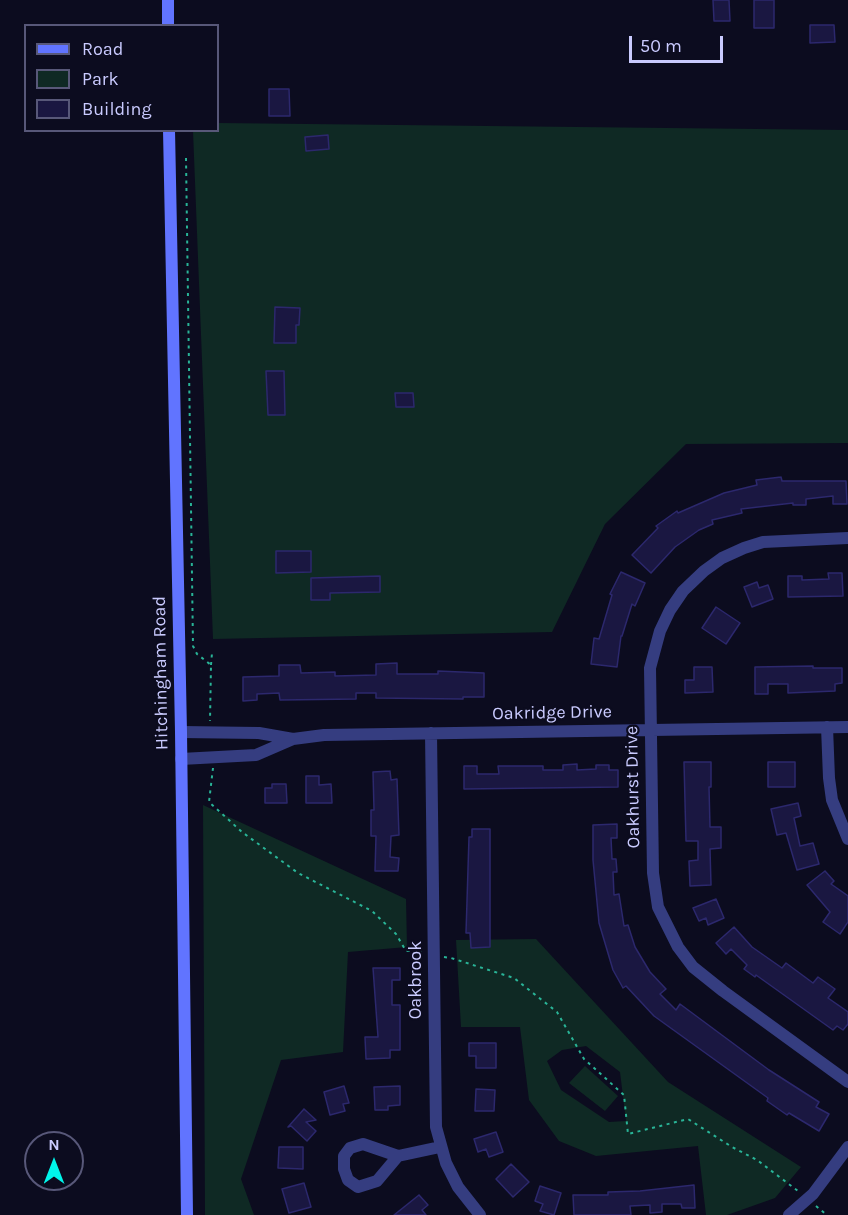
<!DOCTYPE html>
<style>
body{margin:0}
#map{position:relative;width:848px;height:1215px;overflow:hidden;background:#0c0c1f;font-family:Karla,sans-serif}
canvas{display:block}
.legend{position:absolute;left:24px;top:24px;width:195px;height:108px;box-sizing:border-box;background:#0c0c1f;border:2px solid #585879;margin:0;padding:8px 10px;list-style:none;font-size:18px;color:#cacbff}
.legend li{display:flex;align-items:center;gap:12px;height:30px}
.legend b{width:30px;border:2px solid #585879}
.north{position:absolute;left:24px;top:1131px;width:60px;height:60px;box-sizing:border-box;background:#0c0c1f;border:2px solid #585879;border-radius:50%;rotate:0deg;font-size:16px;font-weight:700;line-height:24px;text-align:center;color:#cacbff}
.north::after{content:'';display:block;margin:auto;width:21px;height:27px;background:#00f5ea;clip-path:polygon(50% 0,100% 100%,50% 72%,0 100%)}
.scale{position:absolute;left:629px;top:36px;width:94px;height:27px;box-sizing:border-box;border:3px solid #cacbff;border-top:0;padding-left:8px;font-size:18px;line-height:21px;white-space:nowrap;color:#cacbff;-webkit-text-stroke:4px #0c0c1f;paint-order:stroke}
</style>
<div id="map">
<canvas width="848" height="1215"></canvas>
<ul class="legend">
<li><b style="height:8px;background:#6174ff"></b>Road</li>
<li><b style="height:16px;background:#0f2924"></b>Park</li>
<li><b style="height:16px;background:#1a1741"></b>Building</li>
</ul>
<div class="north">N</div>
<div class="scale">50 m</div>
</div>
<script>
const context = document.querySelector('canvas').getContext('2d');
context.lineJoin = 'round';
function paint(path, color) {
  context.fillStyle = color;
  context.fill(path, 'evenodd');
}
function toPath(rows) {
  const path = new Path2D();
  for (const r of rows) {
    path.moveTo(r[0], r[1]);
    for (let i = 2; i < r.length; i += 2) path.lineTo(r[i], r[i + 1]);
  }
  return path;
}
function stroke(path, color, width, dash) {
  context.strokeStyle = color;
  context.lineWidth = width;
  context.lineCap = dash ? 'butt' : 'round';
  context.setLineDash(dash || []);
  context.stroke(path);
}
function write(font, color, halo, rows, align = 'center') {
  context.font = font + ' Karla,sans-serif';
  context.lineWidth = 4.5;
  context.setLineDash([]);
  context.textBaseline = 'middle';
  context.strokeStyle = halo;
  context.fillStyle = color;
  for (const [text, x, y, turn = 0] of rows) {
    context.save();
    context.translate(x, y);
    context.rotate((+turn || 0) * Math.PI / 180);
    context.textAlign = isNaN(turn) ? turn : align;
    if (halo) context.strokeText(text, 0, 0);
    context.fillText(text, 0, 0);
    context.restore();
  }
}
paint(toPath([
 [218,123,848,130,848,443,686,444,605,524,552,632,213,639,193,131,218,130],
 [203,805,406,899,407,947,348,952,343,1052,281,1060,241,1179,254,1215,205,1215],
 [536,939,668,1082,801,1167,775,1198,727,1215,706,1215,698,1146,596,1156,559,1141,529,1100,520,1027,461,1027,456,940],
 [586,1046,620,1072,626,1121,609,1122,561,1090,547,1061,562,1050],
 [585,1066,618,1096,605,1111,569,1083]
]), '#0f2924');
const building = toPath([
 [713,0,729,0,730,21,714,21,713,0],
 [754,0,774,0,774,28,754,28,754,0],
 [810,25,834,25,835,42,810,43,810,25],
 [269,89,289,89,290,116,269,116,269,89],
 [328,135,329,149,306,151,305,137,328,135],
 [275,307,300,308,299,325,296,325,296,343,274,343,275,307],
 [266,371,284,371,285,415,268,415,266,371],
 [395,393,413,393,414,407,396,407,395,393],
 [781,477,782,481,846,481,847,504,833,504,833,496,806,499,806,505,793,505,793,503,741,509,742,513,712,520,713,524,699,530,675,547,651,573,632,555,658,528,656,526,677,511,678,513,724,493,757,485,756,480,781,477],
 [276,551,311,551,311,572,276,573,276,551],
 [621,572,645,583,635,606,632,604,622,636,621,636,617,667,591,664,594,638,599,639,612,595,610,594,621,572],
 [828,573,842,573,843,596,788,597,788,576,802,576,802,580,829,579,828,573],
 [380,576,380,592,330,593,330,600,311,600,311,578,380,576],
 [757,582,759,588,768,585,773,599,752,607,744,587,757,582],
 [716,607,740,623,726,644,702,628,716,607],
 [397,663,397,674,438,674,438,671,484,673,484,697,463,697,463,699,376,698,376,693,356,693,356,699,280,700,279,693,257,694,257,700,243,701,243,677,279,676,279,665,300,665,301,673,335,672,335,676,376,675,376,664,397,663],
 [813,666,813,668,842,668,842,683,835,684,835,691,788,693,788,684,768,684,768,694,755,694,755,667,813,666],
 [694,667,712,667,713,692,685,693,685,680,694,680,694,667],
 [684,762,711,762,711,787,709,787,710,827,721,827,721,848,710,849,711,885,690,886,689,861,698,860,698,841,686,841,684,762],
 [768,762,795,762,795,787,768,787,768,762],
 [577,764,577,770,596,769,596,765,609,765,609,770,618,770,618,787,464,789,464,766,477,766,477,774,499,774,498,766,543,766,543,770,563,770,563,765,577,764],
 [390,771,391,780,397,779,399,835,391,836,390,857,399,858,398,871,375,871,376,836,371,836,371,810,374,810,373,772,390,771],
 [306,776,319,776,319,785,331,784,332,803,306,803,306,776],
 [272,784,286,784,287,803,265,803,265,788,272,788,272,784],
 [798,803,801,816,794,818,800,846,813,843,819,864,797,870,786,833,777,835,771,809,798,803],
 [617,824,617,838,611,838,612,859,616,859,617,872,613,872,614,895,619,894,624,926,628,925,635,947,650,972,666,989,660,994,676,1010,680,1004,769,1070,819,1102,816,1107,829,1114,819,1131,789,1113,787,1115,767,1101,768,1098,654,1016,626,986,623,988,613,970,599,923,593,860,593,825,617,824],
 [472,829,490,829,490,947,471,948,470,933,466,933,469,837,472,837,472,829],
 [825,871,834,881,831,884,848,896,848,922,840,934,823,922,830,912,807,885,825,871],
 [716,899,724,918,708,925,706,918,699,921,693,908,716,899],
 [734,927,752,947,782,968,786,963,813,983,818,977,835,989,828,998,848,1012,848,1024,843,1030,837,1026,833,1030,756,975,755,977,744,969,747,965,731,949,726,954,716,943,734,927],
 [373,968,400,968,400,980,392,980,392,1005,400,1005,400,1050,390,1050,390,1058,366,1059,365,1037,378,1037,373,968],
 [469,1043,496,1043,496,1068,476,1068,476,1056,469,1056,469,1043],
 [344,1086,349,1103,343,1104,345,1111,330,1115,324,1092,344,1086],
 [400,1086,400,1105,388,1106,388,1110,375,1110,374,1087,400,1086],
 [476,1089,495,1090,494,1111,475,1111,476,1089],
 [304,1109,316,1120,306,1122,316,1131,307,1141,291,1126,288,1127,304,1109],
 [496,1132,503,1152,489,1157,486,1149,478,1152,474,1139,496,1132],
 [279,1147,303,1147,303,1169,278,1168,279,1147],
 [511,1164,529,1182,513,1197,496,1179,511,1164],
 [304,1183,311,1207,289,1213,282,1189,304,1183],
 [694,1185,695,1208,682,1208,681,1204,662,1204,662,1212,650,1213,650,1205,630,1206,631,1215,574,1215,573,1195,608,1195,608,1192,640,1191,694,1185],
 [540,1186,561,1193,554,1215,540,1211,543,1204,535,1201,540,1186],
 [419,1195,428,1205,422,1210,426,1215,394,1215,419,1195]
]);
paint(building, '#1a1741');
stroke(building, '#2c286d', 1.5);
stroke(toPath([
 [186,158,193,646,197,654,211,665,210,721],
 [211,665,212,653],
 [213,768,209,802,242,832,298,873,372,911,396,934,406,951,422,951],
 [444,957,451,958,514,978,557,1012,584,1059,624,1095,628,1134,688,1119,732,1147,757,1160,798,1191],
 [816,1206,827,1215]
]), '#29b497', 2, [3, 4.5]);
stroke(toPath([
 [848,538,763,542,744,548,722,558,704,571,683,591,670,610,660,631,650,668,653,873,658,907,678,947,693,967,723,991,848,1082],
 [827,727,829,778,832,800,848,839],
 [431,733,436,1127,446,1163,458,1187,480,1215],
 [293,739,324,735,848,727],
 [181,759,256,755,293,739,259,733,181,732],
 [398,1156,377,1181,358,1187,348,1180,344,1169,344,1156,350,1148,363,1144,398,1156,440,1147],
 [789,1215,813,1194,848,1147]
]), '#353d80', 12);
stroke(toPath([
 [168,0,168,26],
 [169,130,181,732,187,1215]
]), '#6174ff', 12);
write('18px', '#cacbff', '#0c0c1f', [
 ["Hitchingham Road",161,673,-91],
 ["Oakridge Drive",552,713,-1],
 ["Oakhurst Drive",633,787,-91],
 ["Oakbrook",416,980,-90]
]);
</script>
